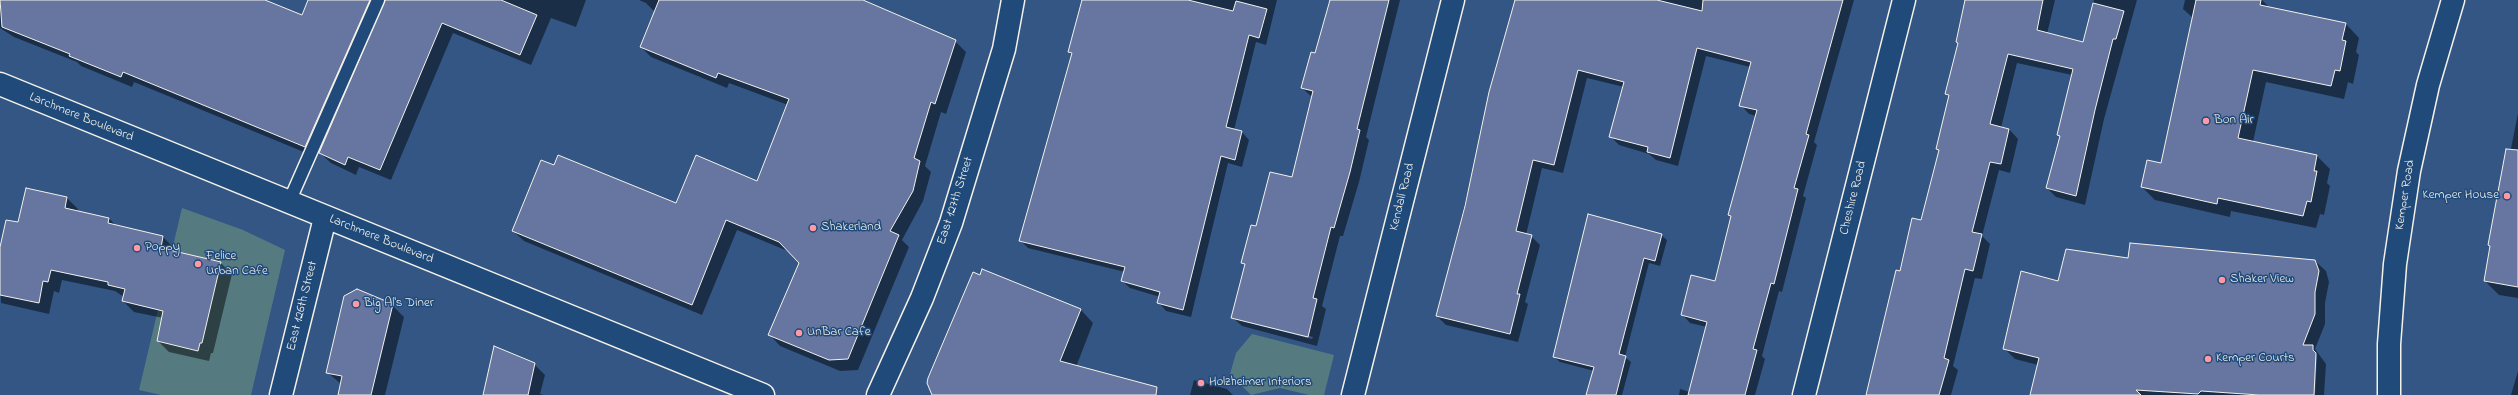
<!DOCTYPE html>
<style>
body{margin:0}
canvas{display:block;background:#335685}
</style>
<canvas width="2518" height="395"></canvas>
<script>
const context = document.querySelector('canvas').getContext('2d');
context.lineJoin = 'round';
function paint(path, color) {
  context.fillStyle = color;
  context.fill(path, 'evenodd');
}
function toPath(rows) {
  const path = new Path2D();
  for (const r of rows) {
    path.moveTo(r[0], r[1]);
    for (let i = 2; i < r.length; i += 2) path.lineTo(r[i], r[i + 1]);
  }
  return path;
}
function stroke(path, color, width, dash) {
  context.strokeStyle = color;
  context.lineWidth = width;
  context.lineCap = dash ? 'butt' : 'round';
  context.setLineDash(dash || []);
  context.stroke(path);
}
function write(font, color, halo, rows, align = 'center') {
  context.font = font + ' "Indie Flower",sans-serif';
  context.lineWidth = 3;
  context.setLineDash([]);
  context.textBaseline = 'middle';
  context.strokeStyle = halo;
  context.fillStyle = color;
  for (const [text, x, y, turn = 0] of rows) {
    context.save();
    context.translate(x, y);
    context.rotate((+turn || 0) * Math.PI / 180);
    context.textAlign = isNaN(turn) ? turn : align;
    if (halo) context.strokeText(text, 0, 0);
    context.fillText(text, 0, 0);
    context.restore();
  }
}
paint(toPath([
 [182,208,243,230,285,250,251,395,161,395,139,390],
 [1252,334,1334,355,1324,395,1309,395,1280,388,1251,395,1230,374,1236,353]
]), '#557b81');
paint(toPath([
 [0,0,263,0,302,16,309,0,586,0,576,27,551,18,531,65,453,33,391,180,359,167,356,175,331,163,320,153,385,4,316,157,134,82,132,87,81,66,77,62,14,37,0,28],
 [639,0,852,0,955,41,966,52,946,114,941,112,925,166,931,172,923,201,902,240,909,247,858,370,840,371,780,346,770,335,800,262,790,252,737,230,702,315,524,241,513,231,555,166,677,204,757,182,788,105,729,83,727,88,651,57,641,47,655,12,646,3],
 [1082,0,1277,0,1266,45,1256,42,1234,130,1242,132,1249,140,1242,167,1228,163,1191,317,1166,311,1159,303,1160,297,1130,288,1122,281,1125,272,1028,248,1020,240,1072,55,1069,52],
 [1338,0,1400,0,1366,137,1369,140,1359,182,1343,236,1340,236,1322,306,1326,309,1317,346,1242,326,1232,317,1246,266,1243,262,1256,227,1293,179,1312,97,1302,88],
 [1242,319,1313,337,1312,339,1242,321],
 [1515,0,1854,0,1814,142,1817,145,1803,196,1806,198,1782,292,1779,291,1762,356,1765,359,1755,395,1679,395,1680,389,1690,392,1707,327,1690,323,1682,314,1716,282,1732,217,1729,214,1756,116,1749,114,1741,105,1750,67,1706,56,1678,166,1656,160,1649,154,1619,145,1611,137,1624,87,1587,78,1563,173,1542,168,1526,235,1531,236,1540,245,1525,302,1528,304,1518,342,1446,325,1437,316],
 [1968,0,2055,0,2047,34,2084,43,2094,0,2137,0,2104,119,2085,205,2056,197,2047,188,2061,137,2058,135,2072,75,2017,63,2001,128,2009,129,2018,139,2010,173,1999,170,1982,236,1990,244,1982,279,1975,278,1953,366,1958,370,1951,395,1867,395,1900,272,1922,221,1940,151,1937,149,1950,97,1946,94],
 [2185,0,2262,0,2270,8,2346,24,2359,38,2356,52,2359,55,2353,84,2348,82,2344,99,2266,82,2253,142,2317,156,2330,169,2327,183,2330,186,2324,215,2320,214,2316,228,2231,211,2230,217,2155,200,2142,187,2147,161,2162,164,2193,18,2183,9],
 [2518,113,2518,298,2499,295,2485,281],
 [26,189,67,198,78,209,77,212,109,218,116,226,163,237,174,248,173,252,221,263,232,274,213,353,211,353,209,361,169,352,158,341,163,318,134,312,123,301,124,297,115,291,62,280,59,293,54,291,49,314,1,303,0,251,19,224],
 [1661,235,1667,240,1660,266,1649,263,1625,357,1631,362,1622,395,1587,395,1594,371,1560,362,1554,357],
 [2129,259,2315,261,2326,271,2329,282,2325,303,2325,324,2315,349,2326,364,2324,395,2315,395,2317,355,2315,355,2313,395,2031,395,2038,365,2015,359,2004,348,2059,282],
 [983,270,1081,310,1093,323,1076,367,1138,395,933,395],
 [392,305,404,317,385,395,339,395,341,384,327,372],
 [534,364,545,375,540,394,544,395,484,395],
 [2518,371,2518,395,2511,395],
 [1194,380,1227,389,1233,395,1190,395]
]), '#0007');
const building = toPath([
 [0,0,265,0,302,15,308,0,370,0,305,147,123,72,121,77,69,56,70,54,2,27,0,0],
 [385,0,501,0,537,15,520,55,442,23,380,170,348,157,345,165,319,153,385,0],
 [659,0,863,0,956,40,935,104,931,102,914,158,920,161,913,191,890,231,899,235,848,359,829,360,768,335,799,263,779,242,726,220,692,305,512,231,541,160,554,165,558,155,676,203,696,155,757,181,789,99,718,73,716,78,640,47,659,0],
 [1082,0,1188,0,1233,11,1236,1,1267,9,1259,38,1249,35,1226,127,1242,131,1235,160,1221,156,1183,310,1157,303,1160,292,1121,281,1125,267,1019,241,1072,53,1068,52,1082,0],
 [1330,0,1389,0,1357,129,1360,130,1350,172,1334,228,1331,227,1313,298,1317,299,1308,337,1231,318,1245,264,1241,263,1251,225,1256,226,1270,172,1292,177,1313,91,1301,88,1311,52,1315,53,1330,0],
 [1515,0,1657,0,1702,11,1703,0,1843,0,1806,134,1809,135,1794,188,1798,189,1774,284,1771,283,1753,349,1757,350,1745,395,1688,395,1707,322,1681,315,1691,275,1715,281,1731,216,1728,215,1757,110,1739,106,1751,62,1697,48,1670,158,1647,152,1648,147,1609,137,1624,82,1578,70,1554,165,1533,160,1516,231,1532,235,1517,294,1520,294,1510,334,1436,316,1465,206,1489,92,1515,0],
 [1965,0,2043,0,2037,30,2083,42,2093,3,2124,11,2116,39,2113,39,2095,110,2076,196,2046,188,2060,136,2057,135,2073,69,2008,54,1990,124,2009,129,2001,164,1990,162,1972,232,1982,234,1973,271,1965,269,1944,358,1949,360,1939,395,1866,395,1896,270,1900,271,1912,218,1921,220,1939,150,1936,149,1949,95,1945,94,1958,43,1956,42,1965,0],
 [2196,0,2261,0,2260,5,2346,23,2342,40,2346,41,2340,71,2335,70,2331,86,2253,70,2238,138,2317,155,2314,171,2317,171,2311,202,2307,201,2303,216,2218,198,2217,204,2141,187,2147,160,2161,163,2196,0],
 [2506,149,2518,150,2518,287,2484,281,2490,246,2488,245,2506,149],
 [26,188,67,197,65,208,109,218,108,223,163,236,161,248,221,262,202,343,200,343,198,351,157,341,163,311,122,301,125,289,108,285,108,282,51,270,48,282,43,281,39,303,0,295,0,247,6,220,18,222,26,188],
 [1588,214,1662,234,1655,261,1644,258,1619,354,1626,356,1616,395,1586,395,1594,367,1553,357,1588,214],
 [2130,243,2315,260,2319,271,2315,292,2315,314,2303,345,2313,345,2313,350,2316,353,2314,395,2259,395,2201,391,2198,394,2136,390,2141,395,2030,395,2039,358,2003,349,2021,271,2058,281,2066,249,2128,258,2130,243],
 [982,269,1081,309,1060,361,1157,387,1156,395,932,395,927,383,928,378,973,272,980,275,982,269],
 [357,289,393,304,371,395,338,395,342,376,326,373,344,296,357,289],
 [494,346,535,363,528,395,483,395,494,346]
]);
paint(building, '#6676a1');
stroke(building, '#f4f1e8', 1);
const lane = toPath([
 [289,202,378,0]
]);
const street = toPath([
 [281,395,325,218],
 [878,395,922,298,951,223,1004,49,1013,0],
 [1353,395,1453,0],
 [1804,395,1904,0]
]);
const secondary = toPath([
 [0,84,763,395],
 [2389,395,2389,344,2395,264,2409,171,2428,85,2453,0]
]);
stroke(lane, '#f4f1e8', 15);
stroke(street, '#f4f1e8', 25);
stroke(secondary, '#f4f1e8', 25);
stroke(lane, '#1f4a7a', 12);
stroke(street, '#1f4a7a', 22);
stroke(secondary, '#1f4a7a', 22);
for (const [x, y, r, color] of [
 [2206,121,4,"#ff9aa2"],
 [2507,196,4,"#ff9aa2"],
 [813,228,4,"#ff9aa2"],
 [137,248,4,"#ff9aa2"],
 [198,264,4,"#ff9aa2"],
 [2222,280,4,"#ff9aa2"],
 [356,304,4,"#ff9aa2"],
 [799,333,4,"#ff9aa2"],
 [2208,359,4,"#ff9aa2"],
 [1201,383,4,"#ff9aa2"]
]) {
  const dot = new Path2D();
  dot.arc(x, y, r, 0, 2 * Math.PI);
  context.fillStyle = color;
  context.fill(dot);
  stroke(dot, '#1f4a7a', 1.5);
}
write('13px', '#f4f1e8', '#1f4a7a', [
 ["Larchmere Boulevard",81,118,22],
 ["Kemper Road",2406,195,-81],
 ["Kendall Road",1403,197,-76],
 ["Cheshire Road",1854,198,-76],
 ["East 127th Street",956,201,-72],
 ["Larchmere Boulevard",381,240,22],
 ["East 126th Street",303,306,-76]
]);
write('13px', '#f4f1e8', '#1f4a7a', [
 ["Bon Air",2214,121],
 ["Kemper House",2499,196,"right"],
 ["Shakerland",821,228],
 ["Poppy",145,248],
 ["Felice",206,257],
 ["Urban Cafe",206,272],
 ["Shaker View",2230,280],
 ["Big Al's Diner",364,304],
 ["UnBar Cafe",807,333],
 ["Kemper Courts",2216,359],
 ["Holzheimer Interiors",1209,383]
], 'left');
</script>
